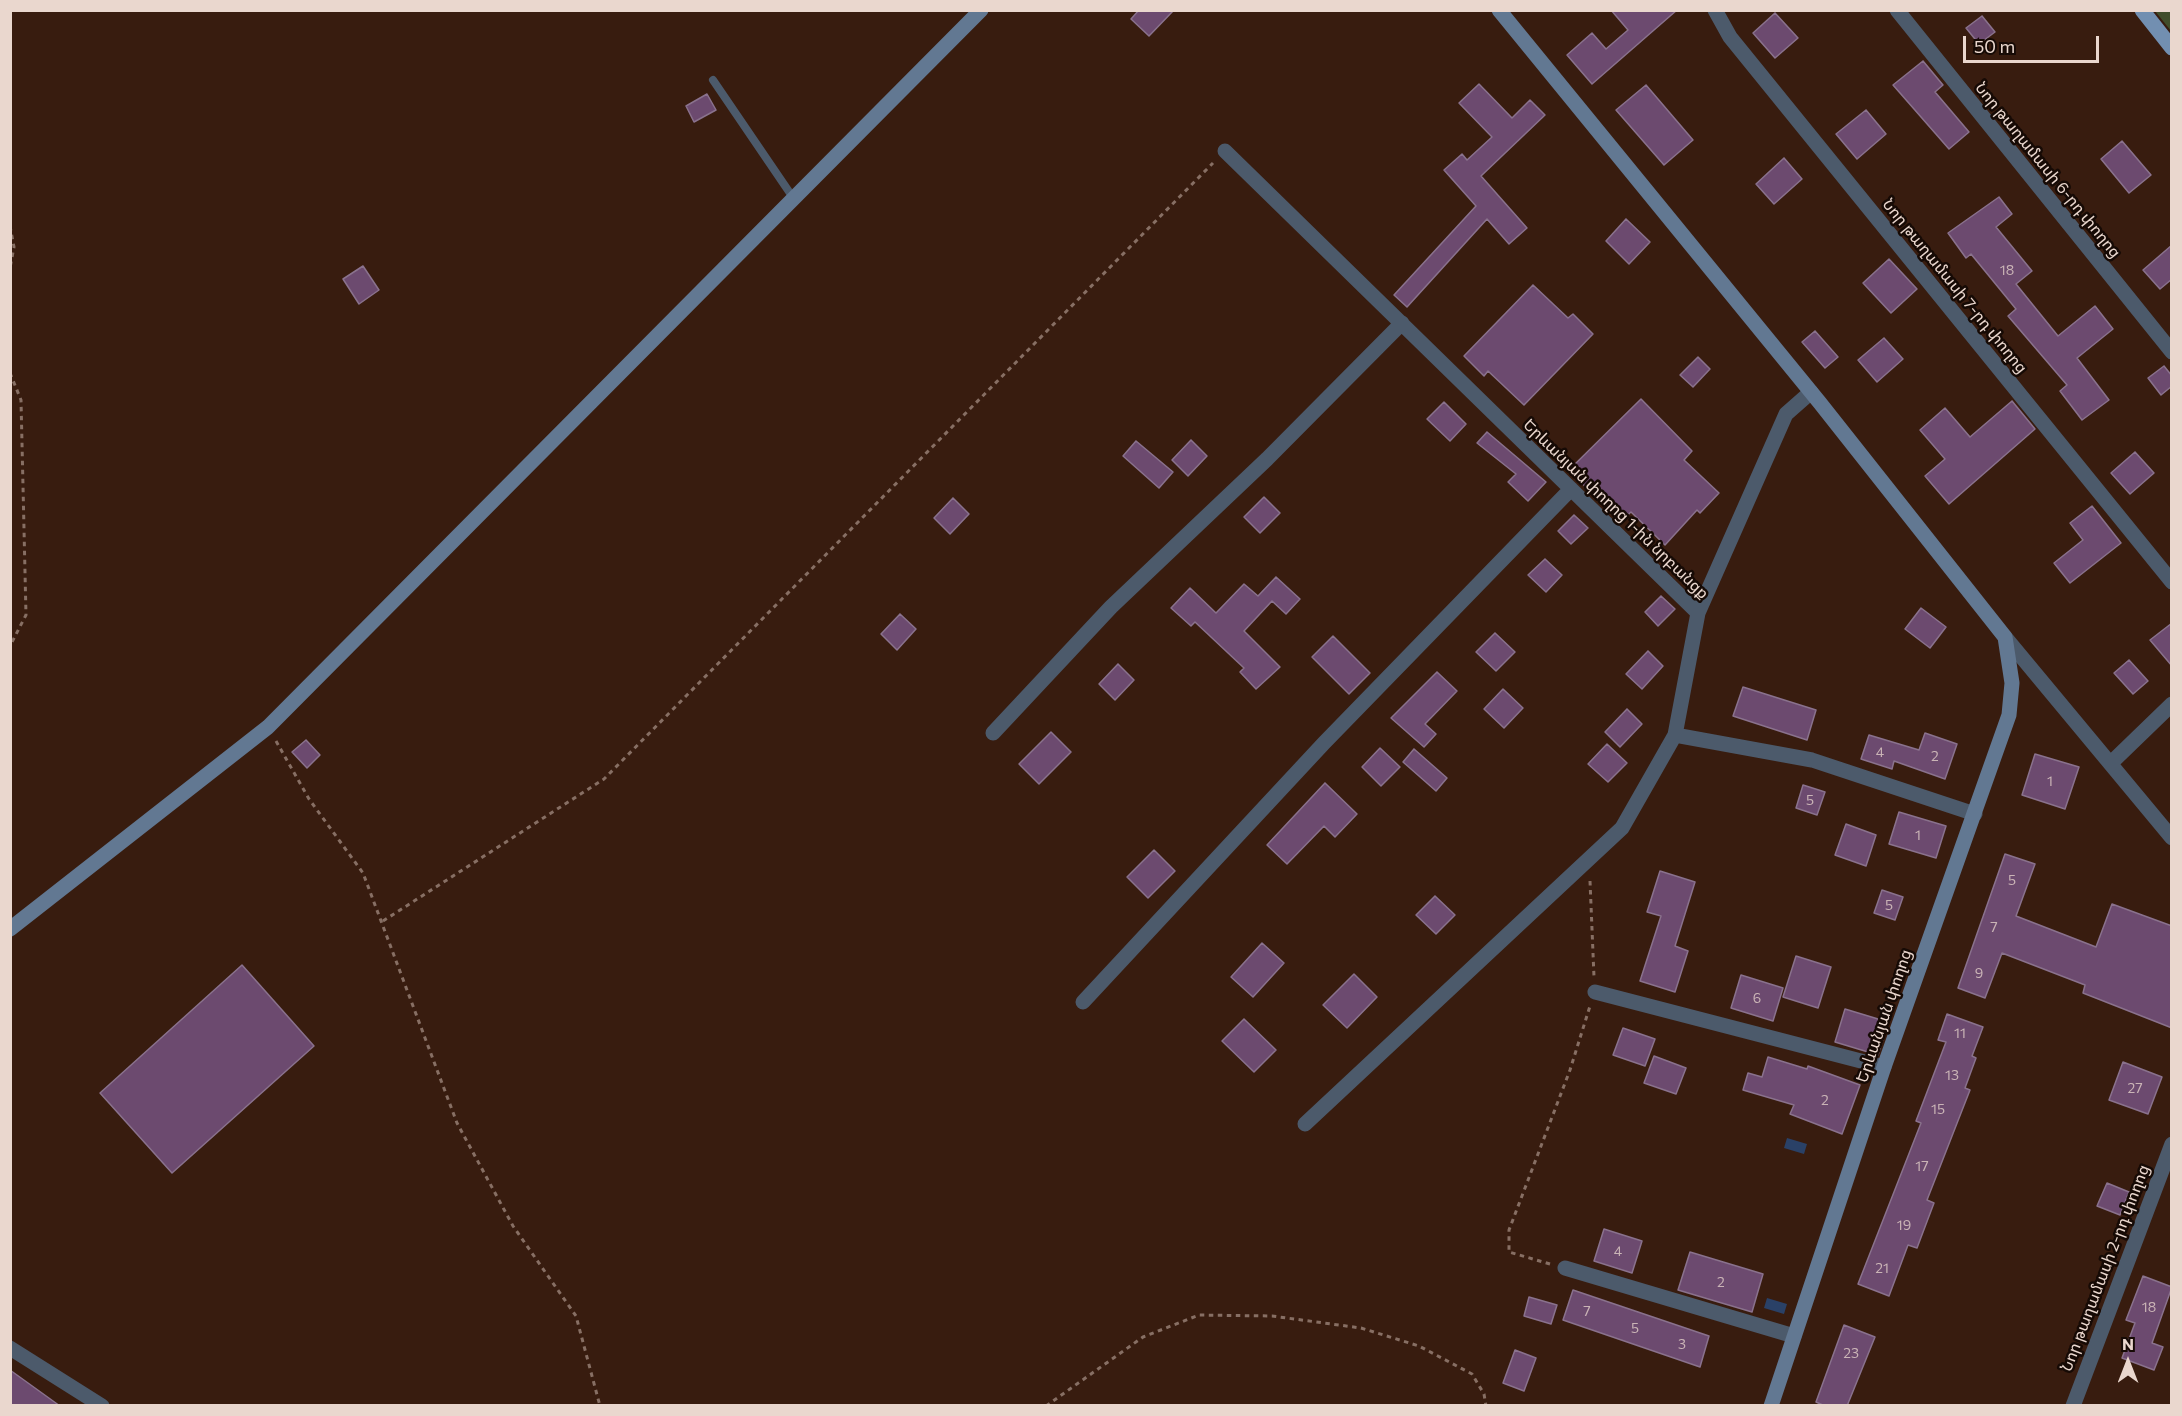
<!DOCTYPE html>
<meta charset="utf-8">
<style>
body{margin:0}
#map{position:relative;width:2182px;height:1416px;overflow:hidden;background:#381c0f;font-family:Commissioner,sans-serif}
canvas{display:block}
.frame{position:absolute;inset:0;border:12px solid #ead7ce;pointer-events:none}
.north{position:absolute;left:2098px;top:1332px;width:60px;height:60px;-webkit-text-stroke:4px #160a05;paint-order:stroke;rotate:0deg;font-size:16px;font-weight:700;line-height:24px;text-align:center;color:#ead7ce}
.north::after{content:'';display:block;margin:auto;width:21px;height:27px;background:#ead7ce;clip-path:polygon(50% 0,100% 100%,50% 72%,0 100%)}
.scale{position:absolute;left:1963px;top:36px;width:136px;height:27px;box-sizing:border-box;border:3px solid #ead7ce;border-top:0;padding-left:8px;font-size:18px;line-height:21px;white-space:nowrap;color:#ead7ce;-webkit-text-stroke:4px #160a05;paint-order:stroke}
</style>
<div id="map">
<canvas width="2182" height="1416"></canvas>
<div class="frame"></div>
<div class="north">N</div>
<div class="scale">50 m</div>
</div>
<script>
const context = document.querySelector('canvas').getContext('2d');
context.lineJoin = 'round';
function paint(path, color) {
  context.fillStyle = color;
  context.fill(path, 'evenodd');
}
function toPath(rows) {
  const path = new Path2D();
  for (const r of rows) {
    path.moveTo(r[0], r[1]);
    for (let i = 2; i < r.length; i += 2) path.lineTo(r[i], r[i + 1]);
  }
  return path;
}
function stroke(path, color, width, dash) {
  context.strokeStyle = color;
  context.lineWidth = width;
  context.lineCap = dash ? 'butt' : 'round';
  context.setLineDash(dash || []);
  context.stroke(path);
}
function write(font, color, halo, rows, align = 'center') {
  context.font = font + ' Commissioner,"Noto Sans Armenian",sans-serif';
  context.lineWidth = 5;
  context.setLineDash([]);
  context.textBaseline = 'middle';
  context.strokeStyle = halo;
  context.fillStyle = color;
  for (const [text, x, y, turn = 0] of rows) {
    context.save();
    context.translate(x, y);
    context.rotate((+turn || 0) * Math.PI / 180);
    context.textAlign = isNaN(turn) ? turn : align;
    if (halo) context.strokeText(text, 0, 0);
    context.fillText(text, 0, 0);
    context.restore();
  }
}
paint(toPath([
 [2155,11,2171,11,2171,31]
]), '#414d2b');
paint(toPath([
 [1787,1138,1807,1144,1804,1154,1784,1148],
 [1767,1298,1787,1304,1784,1314,1764,1308]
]), '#2a4167');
const building = toPath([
 [1139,10,1174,10,1149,36,1131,19,1139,10],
 [1611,10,1677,10,1592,84,1567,55,1592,33,1606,49,1628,30,1611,10],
 [1775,13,1798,38,1775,58,1753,33,1775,13],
 [1982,16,1995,32,1979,44,1966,28,1982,16],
 [1923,61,1943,85,1935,92,1969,132,1949,149,1893,85,1923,61],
 [1479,84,1512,118,1530,100,1545,115,1481,176,1527,228,1509,244,1487,219,1407,307,1394,295,1476,206,1444,170,1462,154,1467,160,1492,137,1459,103,1479,84],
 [1646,85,1693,140,1664,165,1616,110,1646,85],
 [707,94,716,110,694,122,686,106,707,94],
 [1866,110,1886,134,1857,159,1836,134,1866,110],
 [2122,141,2151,175,2129,193,2101,159,2122,141],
 [1784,158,1802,179,1774,204,1756,184,1784,158],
 [1999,197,2012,214,1996,227,2032,271,2016,284,2058,336,2095,306,2113,329,2077,358,2109,400,2082,420,2060,391,2067,385,2008,316,2016,309,1971,254,1966,258,1948,233,1999,197],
 [1626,219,1650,242,1629,264,1606,241,1626,219],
 [2172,245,2172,279,2160,289,2143,270,2172,245],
 [1889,259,1917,289,1891,313,1863,283,1889,259],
 [363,266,379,290,359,304,343,279,363,266],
 [1533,285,1568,318,1573,314,1593,334,1524,405,1488,371,1484,376,1464,356,1533,285],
 [1815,331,1838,357,1825,368,1802,342,1815,331],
 [1884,338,1903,359,1877,382,1858,360,1884,338],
 [1698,357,1710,369,1693,387,1680,375,1698,357],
 [2164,366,2172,376,2172,386,2161,395,2148,378,2164,366],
 [1641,399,1692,451,1684,460,1719,493,1700,513,1697,510,1665,545,1631,512,1620,522,1569,470,1641,399],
 [2012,401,2035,429,1949,504,1925,476,1945,459,1920,430,1945,408,1970,437,2012,401],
 [1444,402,1466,424,1450,441,1427,419,1444,402],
 [1487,432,1546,482,1528,501,1508,482,1516,474,1477,443,1487,432],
 [1191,440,1207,456,1188,476,1172,460,1191,440],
 [1136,441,1173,472,1159,488,1123,456,1136,441],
 [2135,452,2154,473,2130,494,2111,473,2135,452],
 [1264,497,1280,513,1260,533,1244,517,1264,497],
 [953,498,969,514,950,534,934,518,953,498],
 [2092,506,2121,543,2070,583,2054,563,2083,540,2070,523,2092,506],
 [1574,515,1588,528,1571,544,1558,531,1574,515],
 [1545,559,1562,575,1546,592,1528,575,1545,559],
 [1276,577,1300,599,1286,614,1272,601,1244,631,1280,667,1256,689,1240,672,1244,668,1195,622,1191,626,1171,608,1190,588,1216,613,1244,584,1258,596,1276,577],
 [1661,596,1675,609,1658,626,1645,612,1661,596],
 [1921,608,1946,627,1930,648,1905,629,1921,608],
 [900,614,916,629,897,650,881,634,900,614],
 [2172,623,2172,666,2150,640,2172,623],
 [1495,633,1515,652,1496,671,1476,652,1495,633],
 [1333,636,1370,673,1349,694,1312,657,1333,636],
 [1648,651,1663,666,1642,689,1626,674,1648,651],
 [2129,660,2148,681,2133,694,2114,673,2129,660],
 [1118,664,1134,680,1115,700,1099,684,1118,664],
 [1437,672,1457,691,1425,724,1436,734,1424,747,1391,718,1437,672],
 [1743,687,1816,710,1807,740,1733,716,1743,687],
 [1503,689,1523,708,1504,728,1484,709,1503,689],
 [1627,709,1642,724,1620,747,1605,732,1627,709],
 [1051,732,1071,752,1039,784,1019,764,1051,732],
 [1925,733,1957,744,1945,779,1894,761,1892,769,1861,759,1869,735,1919,750,1925,733],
 [306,740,320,755,307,768,292,752,306,740],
 [1607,744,1627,763,1608,782,1588,764,1607,744],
 [1380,748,1400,767,1381,786,1362,767,1380,748],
 [1414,749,1447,778,1436,791,1403,762,1414,749],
 [2035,754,2079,767,2065,809,2022,795,2035,754],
 [1325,783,1357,814,1335,837,1324,826,1287,864,1267,845,1325,783],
 [1803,785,1825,792,1817,815,1796,808,1803,785],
 [1899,812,1946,826,1936,858,1889,844,1899,812],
 [1846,824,1876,835,1866,866,1835,855,1846,824],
 [1154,850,1175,871,1148,898,1127,877,1154,850],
 [2005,854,2035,864,2016,916,2096,947,2112,904,2172,926,2172,1028,2083,993,2085,985,2002,953,1985,998,1958,988,2005,854],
 [1660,871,1695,882,1675,946,1688,951,1675,992,1640,981,1661,916,1647,912,1660,871],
 [1882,890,1903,897,1895,920,1874,913,1882,890],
 [1435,896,1455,915,1436,934,1416,915,1435,896],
 [1262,943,1284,963,1253,997,1231,977,1262,943],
 [1796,956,1831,967,1818,1008,1783,997,1796,956],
 [242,965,314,1046,172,1173,100,1093,242,965],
 [1354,974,1377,997,1347,1028,1323,1005,1354,974],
 [1741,975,1783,988,1773,1021,1731,1008,1741,975],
 [1845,1009,1888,1022,1878,1055,1835,1042,1845,1009],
 [1947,1014,1983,1027,1972,1056,1976,1058,1965,1088,1970,1090,1927,1200,1934,1203,1917,1248,1908,1245,1889,1296,1858,1284,1921,1123,1916,1121,1946,1042,1938,1040,1947,1014],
 [1244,1019,1276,1050,1254,1072,1222,1041,1244,1019],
 [1623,1028,1655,1039,1645,1066,1613,1055,1623,1028],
 [1654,1056,1686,1068,1676,1094,1644,1083,1654,1056],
 [1768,1057,1807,1069,1808,1066,1860,1085,1842,1134,1790,1114,1794,1105,1743,1090,1748,1073,1762,1077,1768,1057],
 [2123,1062,2162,1077,2148,1114,2109,1100,2123,1062],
 [2107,1183,2129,1192,2120,1215,2097,1206,2107,1183],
 [1604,1229,1642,1241,1632,1273,1594,1261,1604,1229],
 [1690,1252,1763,1274,1752,1312,1678,1290,1690,1252],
 [2143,1276,2172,1287,2152,1343,2163,1347,2154,1370,2122,1358,2135,1323,2126,1320,2143,1276],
 [1573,1290,1709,1336,1700,1367,1563,1320,1573,1290],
 [1529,1297,1557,1305,1551,1324,1524,1316,1529,1297],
 [1844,1325,1875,1337,1847,1406,1825,1406,1816,1402,1844,1325],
 [1515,1350,1536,1358,1524,1391,1503,1383,1515,1350],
 [10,1370,60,1406,10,1406,10,1370]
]);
paint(building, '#6c4a6f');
stroke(building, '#8a728d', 1.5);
stroke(toPath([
 [10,226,14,247,10,268],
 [10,373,21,400,26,615,10,646],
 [276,741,309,799,363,873,457,1123,513,1226,576,1316,600,1406],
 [1590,881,1594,977],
 [383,921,604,779,1213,163],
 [1550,1264,1509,1252,1509,1230,1570,1070,1590,1006],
 [1046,1406,1143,1337,1199,1315,1272,1316,1361,1328,1419,1346,1472,1374,1484,1394,1486,1406]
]), '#876f64', 3, [4.5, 4.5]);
stroke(toPath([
 [713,80,794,199]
]), '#4c5a6b', 8);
stroke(toPath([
 [1715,10,1730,37,2172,582],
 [1897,10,2172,352],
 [1225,151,1698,613],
 [2005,637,2172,838],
 [993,733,1111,607,1267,459,1402,323],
 [1675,735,1812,760,1975,814],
 [2111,763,2172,704],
 [1595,992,1884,1067],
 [1083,1002,1324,743,1571,489],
 [1305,1124,1622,828,1675,735,1698,613,1786,414,1811,392],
 [1565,1268,1794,1336],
 [10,1348,102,1406],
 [2073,1406,2172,1144]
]), '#4c5a6b', 15);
stroke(toPath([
 [1499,10,1820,403,2005,637,2012,683,2009,715,1884,1067,1771,1406],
 [10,929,268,727,981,10]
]), '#627892', 15);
stroke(toPath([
 [2142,10,2172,48]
]), '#728fb1', 15);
write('14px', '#cab4b6', null, [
 ["18",2007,270],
 ["4",1880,752],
 ["2",1935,756],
 ["1",2050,781],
 ["5",1810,800],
 ["1",1918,835],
 ["5",2012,880],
 ["5",1889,905],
 ["7",1994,927],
 ["9",1979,973],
 ["6",1757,998],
 ["11",1960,1033],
 ["13",1952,1075],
 ["27",2135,1088],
 ["2",1825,1100],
 ["15",1938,1109],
 ["17",1922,1166],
 ["19",1904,1225],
 ["4",1618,1251],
 ["21",1882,1268],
 ["2",1721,1282],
 ["18",2149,1307],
 ["7",1587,1311],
 ["5",1635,1328],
 ["3",1682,1344],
 ["23",1851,1353]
]);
write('16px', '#ead7ce', '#160a05', [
 ["Նոր թաղամասի 6-րդ փողոց",2048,170,51],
 ["Նոր թաղամասի 7-րդ փողոց",1955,286,51],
 ["Երևանյան փողոց 1-ին նրբանցք",1616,509,44],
 ["Երևանյան փողոց",1884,1016,-71],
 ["Նոր թաղամասի 2-րդ փողոց",2105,1268,-69]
]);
</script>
